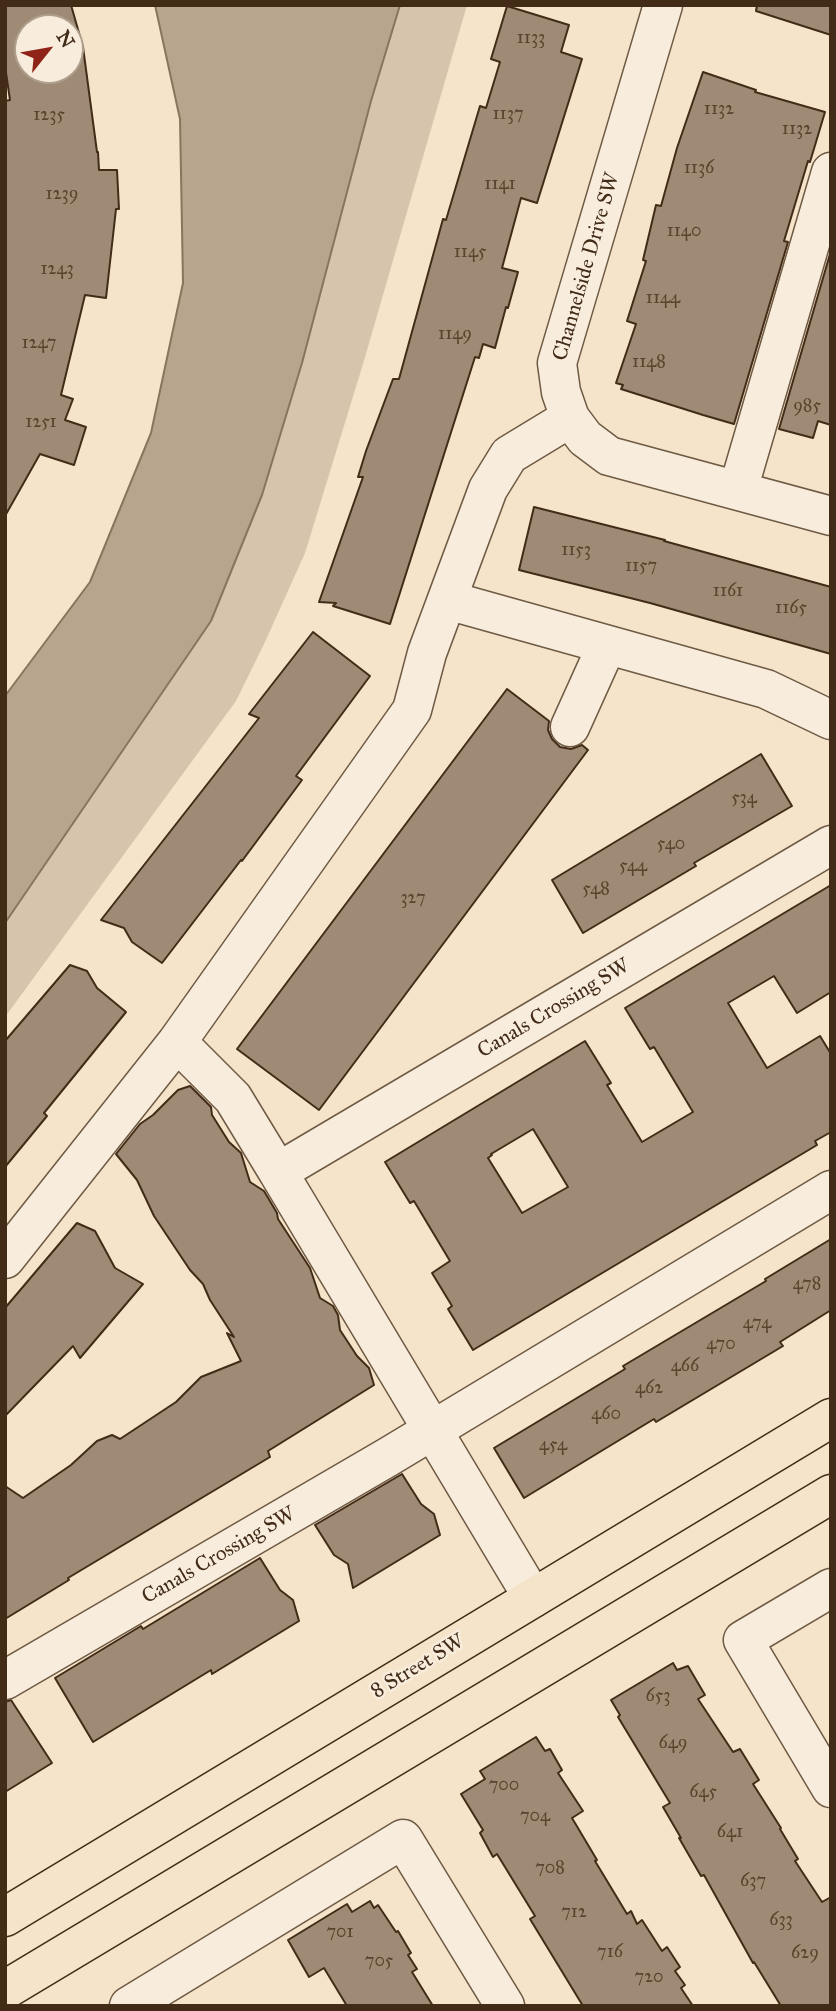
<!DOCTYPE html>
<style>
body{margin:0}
#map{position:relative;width:836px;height:2011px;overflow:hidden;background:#f5e3ca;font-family:"IM FELL Great Primer",serif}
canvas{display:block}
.frame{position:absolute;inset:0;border:7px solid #422c18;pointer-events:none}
.north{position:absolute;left:14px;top:14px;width:70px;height:70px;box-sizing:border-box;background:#f8eddd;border:2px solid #afa08e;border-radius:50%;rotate:59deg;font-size:19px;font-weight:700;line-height:28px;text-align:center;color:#422c18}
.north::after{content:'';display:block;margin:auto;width:24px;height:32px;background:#8f2418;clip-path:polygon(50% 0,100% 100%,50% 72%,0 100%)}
</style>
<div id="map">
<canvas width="836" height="2011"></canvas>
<div class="frame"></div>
<div class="north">N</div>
</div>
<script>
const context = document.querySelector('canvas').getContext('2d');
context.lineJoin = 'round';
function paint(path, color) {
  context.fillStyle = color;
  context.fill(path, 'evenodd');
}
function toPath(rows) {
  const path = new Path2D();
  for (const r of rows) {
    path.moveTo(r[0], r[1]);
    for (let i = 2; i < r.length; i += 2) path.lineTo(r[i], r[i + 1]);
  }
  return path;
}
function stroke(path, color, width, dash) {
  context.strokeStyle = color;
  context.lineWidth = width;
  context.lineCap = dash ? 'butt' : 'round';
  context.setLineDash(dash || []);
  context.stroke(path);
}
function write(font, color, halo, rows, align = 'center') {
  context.font = font + ' "IM FELL Great Primer",serif';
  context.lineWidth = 5;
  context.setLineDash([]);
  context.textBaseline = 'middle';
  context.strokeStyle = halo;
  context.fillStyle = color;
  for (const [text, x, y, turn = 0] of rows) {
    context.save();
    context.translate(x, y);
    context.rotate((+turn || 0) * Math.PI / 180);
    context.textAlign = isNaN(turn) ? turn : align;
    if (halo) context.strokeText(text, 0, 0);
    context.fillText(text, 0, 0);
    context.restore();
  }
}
paint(toPath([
 [400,5,467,5,363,364,305,553,265,642,236,701,5,1017,5,923,211,621,302,363,371,101]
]), '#d7c4ac');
const water = toPath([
 [155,5,400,5,371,101,302,363,262,495,211,621,5,923,5,696,90,582,151,433,183,283,180,119,155,5]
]);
paint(water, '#b8a58d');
stroke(water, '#89755e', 2);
const building = toPath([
 [5,5,71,5,83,47,97,152,98,152,99,170,117,170,119,209,116,209,106,298,85,295,61,395,73,399,65,420,86,427,74,465,40,454,5,516,5,101,10,100,5,66,5,5],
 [28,28,70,28,70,70,28,70,28,28],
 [757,5,831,5,831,35,756,11,757,5],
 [507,6,569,25,561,52,582,59,537,203,521,198,502,268,518,272,508,308,506,307,495,348,483,344,479,358,475,357,390,624,333,606,336,603,319,602,363,477,358,477,366,451,393,379,399,379,443,219,446,220,480,106,486,108,500,62,491,59,507,6],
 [703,72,756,90,755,92,825,112,810,162,808,161,784,241,788,242,734,424,703,415,621,389,623,385,616,383,636,324,627,321,646,261,643,260,656,205,661,206,677,148,703,72],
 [830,254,831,425,818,421,813,438,779,429,830,254],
 [534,507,665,540,664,541,831,587,831,654,650,603,519,570,534,507],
 [313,632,370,676,296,776,302,780,242,861,241,860,162,963,132,942,124,928,101,920,259,718,249,714,313,632],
 [507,689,549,721,548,730,552,739,560,747,571,749,582,745,588,750,319,1110,237,1049,507,689],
 [761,754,792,806,694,863,696,866,583,933,552,880,761,754],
 [831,885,831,992,797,1013,774,976,728,1003,767,1068,820,1036,831,1054,831,1132,815,1141,817,1145,473,1350,448,1309,452,1306,432,1273,450,1261,414,1201,410,1203,385,1162,585,1041,611,1083,607,1085,642,1142,693,1112,654,1047,650,1049,625,1008,831,885],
 [533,1129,568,1187,522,1213,488,1158,492,1155,491,1154,533,1129],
 [70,965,87,971,97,988,126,1012,44,1113,47,1116,5,1167,5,1041,70,965],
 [190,1086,211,1107,212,1115,229,1142,241,1153,250,1182,264,1191,277,1213,278,1219,310,1268,320,1298,333,1306,338,1315,340,1330,357,1356,369,1368,374,1385,268,1451,270,1457,68,1578,69,1580,5,1619,5,1486,23,1498,71,1465,97,1441,112,1435,120,1439,176,1402,201,1377,241,1361,227,1333,234,1337,210,1300,203,1284,190,1270,154,1216,137,1180,116,1154,140,1124,153,1115,178,1090,190,1086],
 [77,1223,95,1231,115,1268,143,1284,80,1358,73,1346,5,1416,5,1308,77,1223],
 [831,1239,831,1310,780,1342,783,1346,656,1422,654,1419,524,1498,494,1448,625,1369,623,1366,766,1281,765,1279,831,1239],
 [402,1474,421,1504,434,1514,440,1535,353,1588,348,1564,334,1555,315,1525,402,1474],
 [260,1558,280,1590,293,1600,299,1621,212,1674,211,1670,93,1742,55,1678,141,1626,143,1629,260,1558],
 [673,1663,677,1670,688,1666,705,1695,698,1699,733,1752,740,1749,759,1780,753,1784,781,1828,780,1829,798,1859,795,1861,822,1902,831,1897,831,2006,781,2006,754,1962,753,1963,704,1875,701,1876,679,1838,681,1838,663,1807,670,1803,618,1717,620,1715,611,1700,673,1663],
 [11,1700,52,1763,5,1792,5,1702,11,1700],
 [536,1737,545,1751,550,1749,562,1770,558,1773,583,1811,572,1818,597,1860,595,1861,627,1914,631,1911,637,1924,642,1920,662,1951,667,1947,680,1967,675,1971,685,1985,681,1988,693,2006,583,2006,530,1919,535,1916,497,1854,493,1857,480,1833,483,1830,461,1794,485,1779,480,1771,536,1737],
 [370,1901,374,1908,378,1905,396,1932,398,1931,411,1953,408,1955,417,1969,412,1972,433,2006,347,2006,324,1968,309,1977,288,1940,347,1904,352,1912,370,1901]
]);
paint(building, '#9f8b75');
stroke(building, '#422c18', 2);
const minor = toPath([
 [663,5,557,363,561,392,570,418,585,438,609,456,831,516],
 [738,490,831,172],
 [447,600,766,689,831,720],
 [570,727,607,645],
 [278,1172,233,1098,177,1042,412,710,427,653,488,489,509,455,570,418],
 [5,1259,177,1042],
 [831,1588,743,1640,831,1788],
 [533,1598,278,1172,831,845],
 [5,1680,388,1457,831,1190],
 [129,2006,403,1839,505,2006]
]);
const major = toPath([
 [5,1917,831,1418],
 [5,1990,831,1494]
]);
stroke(minor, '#6f5a44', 41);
stroke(major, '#422c18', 41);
stroke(minor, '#f8eddd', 38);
stroke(major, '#f5e3ca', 38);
write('18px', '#59442f', null, [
 ["1133",531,39],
 ["1132",719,110],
 ["1137",508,115],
 ["1235",49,116],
 ["1132",797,130],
 ["1136",699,169],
 ["1141",500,185],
 ["1239",62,195],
 ["1140",684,232],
 ["1145",470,253],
 ["1243",57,270],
 ["1144",663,299],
 ["1149",455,335],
 ["1247",39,344],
 ["1148",649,363],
 ["985",807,407],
 ["1251",41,423],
 ["1153",576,551],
 ["1157",641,567],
 ["1161",728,592],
 ["1165",791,609],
 ["534",744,799],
 ["540",671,845],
 ["544",633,867],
 ["548",596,890],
 ["327",413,899],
 ["478",807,1285],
 ["474",757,1324],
 ["470",721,1345],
 ["466",685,1367],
 ["462",649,1389],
 ["460",606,1415],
 ["454",553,1446],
 ["653",658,1697],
 ["649",673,1744],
 ["700",504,1786],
 ["645",703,1793],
 ["704",535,1817],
 ["641",730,1833],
 ["708",550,1869],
 ["637",753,1882],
 ["712",574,1913],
 ["633",781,1921],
 ["701",340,1933],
 ["716",610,1953],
 ["629",805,1954],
 ["705",379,1962],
 ["720",649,1978]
]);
write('21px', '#422c18', '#f8eddd', [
 ["Channelside Drive SW",587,267,-74],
 ["Canals Crossing SW",554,1009,-31],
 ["Canals Crossing SW",219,1556,-30],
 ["8 Street SW",418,1667,-31]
]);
</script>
